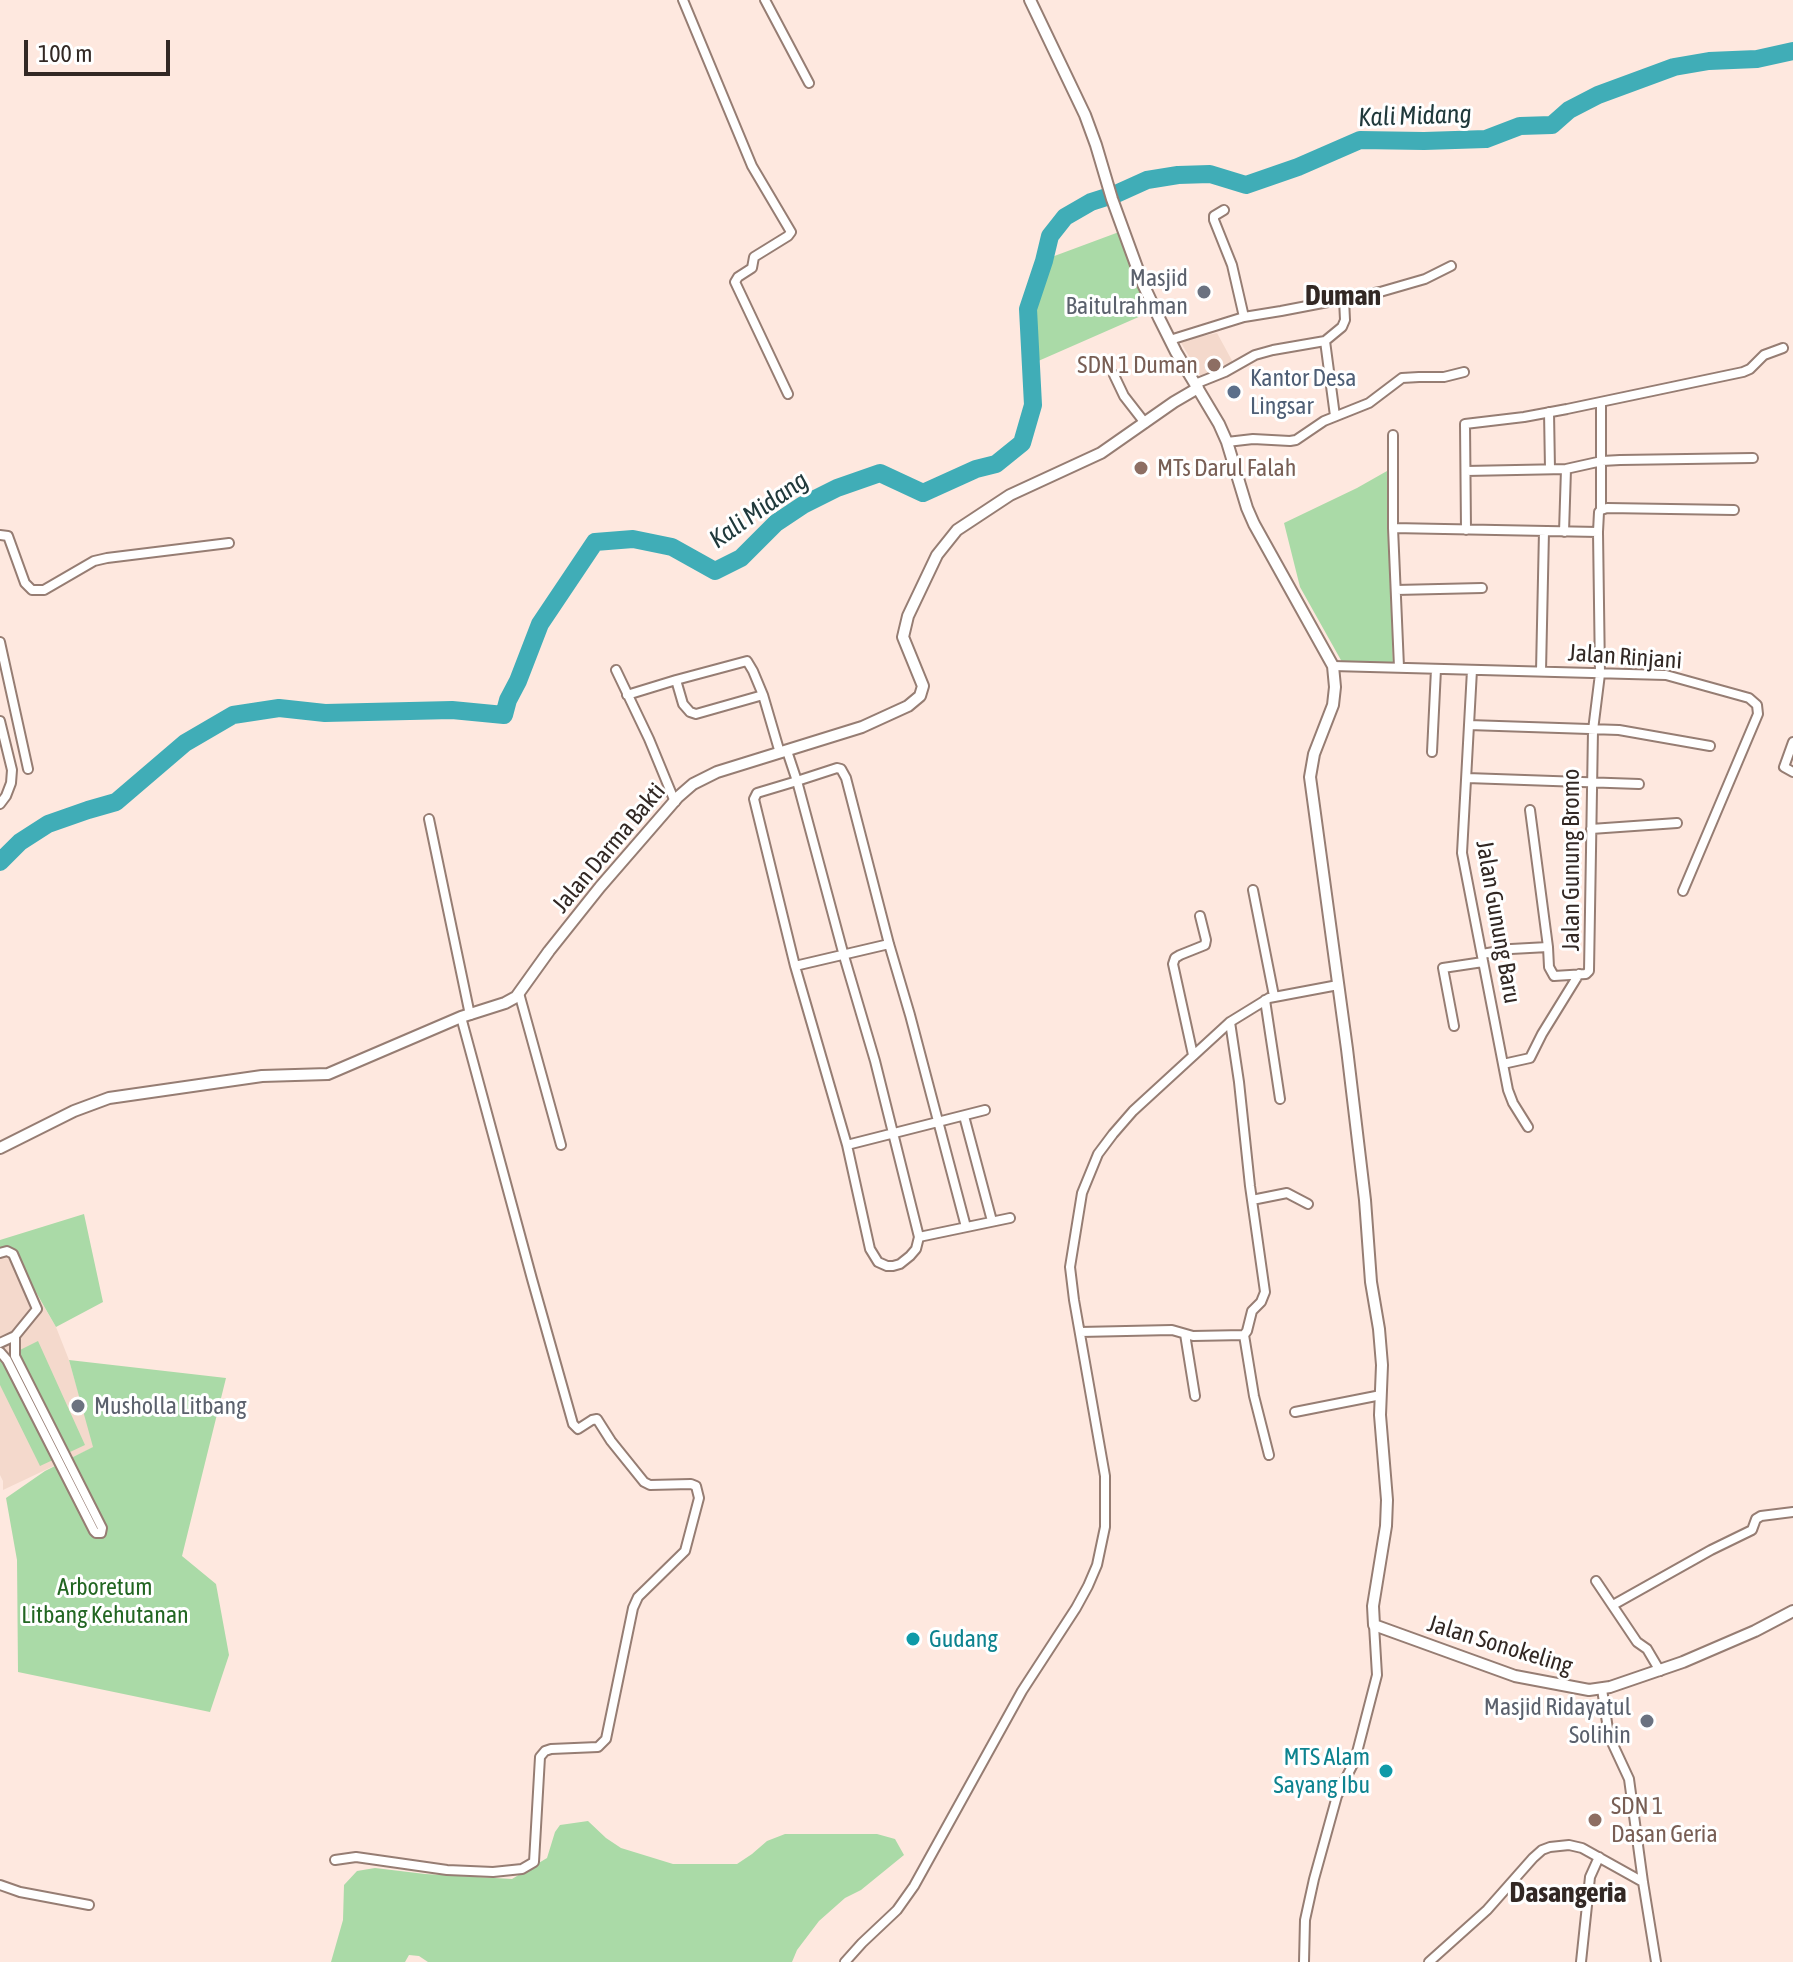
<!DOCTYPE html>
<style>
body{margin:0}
#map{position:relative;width:1793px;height:1962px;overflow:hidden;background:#fee8df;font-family:"Asap Condensed",sans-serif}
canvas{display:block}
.scale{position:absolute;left:24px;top:40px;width:146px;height:36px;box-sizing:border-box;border:4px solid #322824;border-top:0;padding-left:10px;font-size:24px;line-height:28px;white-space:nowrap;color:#322824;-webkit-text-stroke:6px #fff;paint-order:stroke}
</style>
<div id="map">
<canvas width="1793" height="1962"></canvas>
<div class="scale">100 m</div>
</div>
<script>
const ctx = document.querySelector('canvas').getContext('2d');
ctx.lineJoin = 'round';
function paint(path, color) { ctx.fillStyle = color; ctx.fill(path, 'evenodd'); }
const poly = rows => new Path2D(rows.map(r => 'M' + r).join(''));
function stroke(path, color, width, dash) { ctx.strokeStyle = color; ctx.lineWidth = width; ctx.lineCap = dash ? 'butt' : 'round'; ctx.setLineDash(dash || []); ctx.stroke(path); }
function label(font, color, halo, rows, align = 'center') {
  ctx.font = font + ' "Asap Condensed",sans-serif'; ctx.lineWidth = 6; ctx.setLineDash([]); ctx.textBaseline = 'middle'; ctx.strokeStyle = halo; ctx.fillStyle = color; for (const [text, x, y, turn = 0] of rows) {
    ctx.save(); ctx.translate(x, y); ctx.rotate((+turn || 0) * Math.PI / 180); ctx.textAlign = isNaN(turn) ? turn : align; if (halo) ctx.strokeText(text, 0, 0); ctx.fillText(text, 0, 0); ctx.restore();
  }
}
const built = poly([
 [1217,333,1235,366,1201,377,1180,341],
 [13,1254,56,1327,69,1360,94,1447,3,1490,3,1481,0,1475,0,1258]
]);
const green = poly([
 [1119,232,1150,312,1036,362,1032,308,1049,258],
 [1387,471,1393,666,1342,662,1300,587,1284,523,1357,488],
 [84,1214,103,1302,56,1327,10,1247,10,1251,0,1255,0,1240],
 [38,1341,85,1445,40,1466,0,1385,0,1360],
 [69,1360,226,1378,182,1556,216,1584,229,1655,210,1712,18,1672,17,1560,6,1498,45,1471,93,1447],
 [588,1821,606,1838,621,1848,673,1864,737,1864,752,1854,767,1841,785,1834,877,1834,895,1839,904,1855,861,1890,845,1898,819,1921,797,1950,792,1962,428,1962,419,1956,409,1955,405,1962,331,1962,343,1920,344,1885,357,1871,375,1868,425,1874,512,1879,547,1858,555,1832,560,1825]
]);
const river = poly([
 [0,862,20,842,48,824,88,810,116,802,185,743,233,715,279,708,325,713,452,710,504,715,508,700,518,681,540,624,595,542,633,539,672,547,715,571,741,558,776,523,803,505,837,488,880,473,923,493,976,469,996,464,1022,443,1033,405,1028,309,1044,261,1050,236,1065,217,1091,202,1116,194,1147,180,1178,175,1210,174,1246,185,1298,167,1360,140,1424,141,1486,139,1520,126,1552,125,1569,110,1598,95,1674,67,1709,61,1757,59,1793,51]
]);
const minor = poly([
 [683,0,752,166,791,232,788,236,754,257,752,268,738,277,735,282,788,394],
 [765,0,809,83],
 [1224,210,1214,216,1214,220,1232,265,1244,317],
 [1170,340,1244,317,1281,311,1380,292,1425,279,1451,266],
 [1114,375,1124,396,1145,423],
 [1195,384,1225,372,1255,355,1273,350,1325,341],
 [1549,412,1550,469],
 [1335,416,1325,341,1342,327,1345,320,1344,299],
 [1393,435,1393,528,1399,667],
 [1227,442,1253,439,1290,441,1296,440,1324,421,1369,403,1402,378,1419,377,1444,377,1464,372],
 [1466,471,1566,469,1602,461,1620,460,1753,458],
 [1601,510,1601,403],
 [1393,528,1598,532,1599,512,1601,510,1607,508,1734,510],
 [1466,530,1465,424,1524,417,1567,409,1743,372,1750,369,1764,355,1783,348],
 [1564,532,1566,469],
 [0,535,8,536,25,583,32,590,44,590,94,561,107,558,229,543],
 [1396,590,1482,588],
 [0,642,28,769],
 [1333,666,1666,675,1749,698,1757,705,1758,714,1683,891],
 [616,670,649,739,675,802],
 [1472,670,1462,853,1508,1090,1513,1103,1528,1127],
 [1541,671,1544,531],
 [676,680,683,704,690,712,696,714,763,695],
 [627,695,676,680,747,661,753,671,763,695,780,753],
 [0,721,12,770,11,783,6,796,0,804],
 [1469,725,1619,730,1710,746],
 [1793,742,1784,767,1793,772],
 [787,751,797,781,844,956,875,1061,919,1237,916,1249,910,1256,900,1264,893,1266,887,1266,878,1262,870,1249,847,1145,795,966,754,799,757,793,797,781,837,768,841,769,846,778,889,944,910,1015,966,1227],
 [1432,752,1436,669],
 [1467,778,1639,784],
 [429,819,470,1015],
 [1591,829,1677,823],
 [1253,890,1274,996],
 [1548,947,1549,967,1554,976,1586,974,1589,971,1593,730,1600,674,1598,532],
 [1482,954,1511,949,1548,947,1530,810],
 [795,966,889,944],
 [519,993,561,1145],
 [1265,1000,1280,1099],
 [1230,1022,1239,1082,1250,1186,1265,1292,1261,1302,1252,1311,1247,1331,1244,1335,1254,1396,1269,1455],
 [1454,1026,1443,968,1483,962],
 [1193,1055,1173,964,1175,958,1180,955,1205,945,1206,940,1200,916],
 [1503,1064,1530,1058,1542,1034,1579,974],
 [964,1116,992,1221],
 [847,1145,985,1110],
 [1252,1200,1287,1193,1308,1204],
 [919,1237,1010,1218],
 [0,1253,7,1251,13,1254,37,1309,15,1336,0,1343],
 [1080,1332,1172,1330,1193,1336,1244,1335],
 [1185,1334,1195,1396],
 [0,1352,7,1360,94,1531,96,1533,101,1533,102,1528,15,1356,15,1336],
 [1295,1412,1381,1395],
 [1596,1581,1637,1642,1647,1649,1660,1671],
 [1613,1605,1711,1550,1752,1530,1756,1519,1761,1516,1793,1512],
 [1602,1689,1609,1736,1629,1779,1643,1882,1656,1962],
 [335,1860,356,1857,447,1870,493,1872,522,1869,534,1862,540,1757,545,1751,551,1749,598,1747,606,1739,633,1608,638,1597,685,1551,699,1498,696,1486,691,1484,650,1485,644,1482,611,1441,597,1419,592,1420,578,1429,573,1424,532,1279,461,1017],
 [0,1885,20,1892,89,1905],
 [845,1962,862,1943,897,1910,914,1886,1022,1691,1076,1608,1088,1586,1097,1565,1105,1527,1105,1476,1074,1300,1070,1267,1082,1193,1098,1154,1113,1134,1133,1111,1230,1022,1269,998,1338,985],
 [1304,1962,1305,1920,1314,1879,1337,1796,1355,1760,1377,1675,1374,1625],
 [1429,1962,1487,1910,1533,1858,1542,1850,1550,1847,1569,1845,1582,1848,1643,1882],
 [1581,1962,1590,1877,1599,1857]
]);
const tertiary = poly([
 [1030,0,1085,115,1096,145,1112,199,1143,284,1159,318,1176,352,1219,424,1227,442,1247,508,1254,524,1333,666,1335,687,1333,705,1314,754,1310,777,1347,1049,1365,1200,1371,1282,1379,1329,1382,1365,1380,1415,1387,1500,1386,1526,1373,1606,1374,1625,1515,1676,1589,1690,1610,1687,1683,1662,1755,1631,1793,1611],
 [0,1148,74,1111,109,1098,262,1076,328,1074,461,1017,505,1003,516,997,549,951,600,887,678,797,693,784,717,772,862,727,908,706,920,696,923,686,903,637,908,616,937,555,957,530,1010,495,1101,453,1174,402,1198,388]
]);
const markers = [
 [1204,292,8,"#6b7280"],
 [1214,365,8,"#8d6e63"],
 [1234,392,8,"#5c6f8a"],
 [1141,468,8,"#8d6e63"],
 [78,1406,8,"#6b7280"],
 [913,1639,8,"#0f9aa8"],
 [1647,1721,8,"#6b7280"],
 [1386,1771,8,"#0f9aa8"],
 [1595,1820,8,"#8d6e63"]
];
const worshipNames = [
 ["Masjid",1188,278],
 ["Baitulrahman",1188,306],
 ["Musholla Litbang",94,1406,"left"],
 ["Masjid Ridayatul",1631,1707],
 ["Solihin",1631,1735]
];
const educationNames = [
 ["SDN 1 Duman",1198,365,"right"],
 ["MTs Darul Falah",1157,468],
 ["SDN 1",1611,1806],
 ["Dasan Geria",1611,1834]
];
const serviceNames = [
 ["Kantor Desa",1250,378],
 ["Lingsar",1250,406]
];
const streetNames = [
 ["Jalan Rinjani",1625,657,4],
 ["Jalan Darma Bakti",609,848,-50],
 ["Jalan Gunung Bromo",1571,860,-90],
 ["Jalan Gunung Baru",1498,922,80],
 ["Jalan Sonokeling",1500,1645,17]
];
const parkNames = [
 ["Arboretum",105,1587],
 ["Litbang Kehutanan",105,1615]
];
const cultureNames = [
 ["Gudang",929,1639],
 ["MTS Alam",1370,1757,"right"],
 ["Sayang Ibu",1370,1785,"right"]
];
const waterNames = [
 ["Kali Midang",1415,116,-2],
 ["Kali Midang",759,510,-35]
];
const quarterNames = [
 ["Duman",1343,296],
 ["Dasangeria",1568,1893]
];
paint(built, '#f4d9cc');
paint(green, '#aadaa7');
stroke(river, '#40adb7', 18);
stroke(minor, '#967d73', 12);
stroke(tertiary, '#967d73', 14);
stroke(minor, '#fff', 8);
stroke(tertiary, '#fff', 10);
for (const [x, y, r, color] of markers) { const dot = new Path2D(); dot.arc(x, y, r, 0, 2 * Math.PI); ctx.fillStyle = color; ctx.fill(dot); stroke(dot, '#fff', 3); }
label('24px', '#5b616d', '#fff', worshipNames, 'right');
label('24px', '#785e54', '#fff', educationNames, 'left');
label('24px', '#4e5e75', '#fff', serviceNames, 'left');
label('24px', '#322824', '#fff', streetNames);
label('24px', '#262', '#fff', parkNames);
label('24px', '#0d838f', '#fff', cultureNames, 'left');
label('italic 26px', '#20393b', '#fff', waterNames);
label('bold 28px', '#322824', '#fff', quarterNames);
</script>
